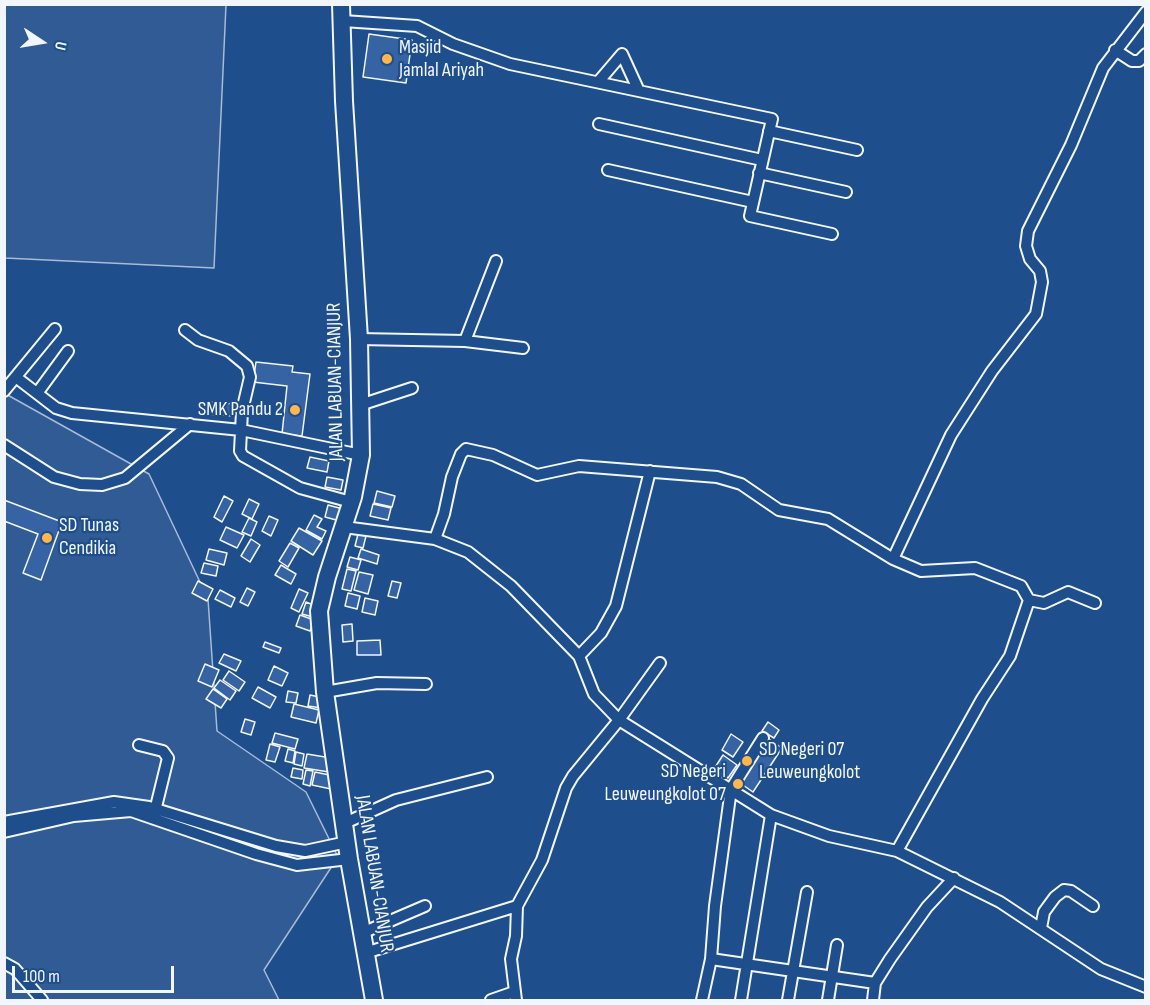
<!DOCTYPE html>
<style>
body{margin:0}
#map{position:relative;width:1150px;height:1005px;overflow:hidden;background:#1f4e8c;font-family:"Sofia Sans Condensed",sans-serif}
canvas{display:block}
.frame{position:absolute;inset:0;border:6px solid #f2f6ff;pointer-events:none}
.north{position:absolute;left:12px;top:12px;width:60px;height:60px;-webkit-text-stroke:4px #1f4e8c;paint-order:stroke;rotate:102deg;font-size:16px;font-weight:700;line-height:24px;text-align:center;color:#f2f6ff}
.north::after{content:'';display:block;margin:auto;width:21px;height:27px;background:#f2f6ff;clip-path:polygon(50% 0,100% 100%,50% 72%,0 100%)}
.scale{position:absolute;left:12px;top:966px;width:162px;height:27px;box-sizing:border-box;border:3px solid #f2f6ff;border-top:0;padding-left:8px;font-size:18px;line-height:21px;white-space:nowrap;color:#f2f6ff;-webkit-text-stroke:4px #1f4e8c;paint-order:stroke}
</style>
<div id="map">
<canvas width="1150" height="1005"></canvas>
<div class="frame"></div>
<div class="north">U</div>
<div class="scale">100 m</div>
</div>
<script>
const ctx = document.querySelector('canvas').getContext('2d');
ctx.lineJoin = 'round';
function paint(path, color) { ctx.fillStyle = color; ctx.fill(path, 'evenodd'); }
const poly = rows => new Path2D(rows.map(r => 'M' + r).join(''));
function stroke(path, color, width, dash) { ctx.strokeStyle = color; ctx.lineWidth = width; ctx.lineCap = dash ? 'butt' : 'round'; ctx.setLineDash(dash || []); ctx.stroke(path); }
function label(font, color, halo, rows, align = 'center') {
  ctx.font = font + ' "Sofia Sans Condensed",sans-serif'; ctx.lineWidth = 4.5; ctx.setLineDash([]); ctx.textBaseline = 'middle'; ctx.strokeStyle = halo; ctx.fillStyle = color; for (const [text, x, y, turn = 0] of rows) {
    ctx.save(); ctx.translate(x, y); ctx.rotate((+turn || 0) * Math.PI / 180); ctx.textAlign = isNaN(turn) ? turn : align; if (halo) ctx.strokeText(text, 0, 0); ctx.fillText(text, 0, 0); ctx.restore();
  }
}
const built = poly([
 [5,4,226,5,214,268,5,258,5,4],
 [4,393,149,474,208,599,217,731,306,792,338,857,264,970,279,1000,5,1000,4,393]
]);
const building = poly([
 [369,34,412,40,406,83,363,77,369,34],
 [256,362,293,366,292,372,310,374,302,436,282,434,287,386,253,382,256,362],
 [209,402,235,404,233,416,207,414,209,402],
 [310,457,329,461,327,472,307,468,310,457],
 [327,477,343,480,341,490,325,487,327,477],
 [377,491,395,496,392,507,374,503,377,491],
 [224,496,233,501,222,522,214,517,224,496],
 [249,499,259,504,252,519,242,514,249,499],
 [4,500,62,522,41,580,23,573,38,534,4,521,4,500],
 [373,504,391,508,388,520,370,516,373,504],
 [328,505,343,509,340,521,325,517,328,505],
 [314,515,322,519,317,527,326,531,322,539,306,530,314,515],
 [269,516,278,520,271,536,262,531,269,516],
 [249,518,257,522,251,536,242,532,249,518],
 [226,527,244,535,237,548,220,540,226,527],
 [299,528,322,541,313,555,291,541,299,528],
 [358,534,366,536,363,548,355,546,358,534],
 [251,539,260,545,250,562,241,556,251,539],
 [290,543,299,548,288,567,279,561,290,543],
 [209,549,227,553,224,565,206,560,209,549],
 [361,549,379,555,377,564,358,558,361,549],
 [350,557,361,560,358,570,347,567,350,557],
 [204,563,218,566,216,576,201,573,204,563],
 [281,565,296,574,291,584,275,575,281,565],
 [347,569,356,571,351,591,342,589,347,569],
 [359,572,373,575,368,594,354,590,359,572],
 [198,581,213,589,207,601,192,593,198,581],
 [392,581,401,583,397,598,388,596,392,581],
 [247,588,255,592,248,606,240,602,247,588],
 [299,589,308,593,299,612,291,608,299,589],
 [220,590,235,598,231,607,215,599,220,590],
 [348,593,360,596,357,609,345,606,348,593],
 [365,598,378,601,375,615,362,612,365,598],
 [306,602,316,606,313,617,302,614,306,602],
 [300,615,314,620,310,631,296,626,300,615],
 [352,624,353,641,343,642,342,625,352,624],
 [380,640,381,655,357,655,357,641,380,640],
 [265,642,281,648,279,653,263,647,265,642],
 [224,654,241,661,236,671,219,663,224,654],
 [205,664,219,670,212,687,198,681,205,664],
 [274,666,288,673,282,686,268,680,274,666],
 [229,671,245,682,239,691,223,680,229,671],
 [220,680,236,691,230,700,214,688,220,680],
 [258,687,276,697,270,708,252,698,258,687],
 [213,689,227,699,221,708,206,699,213,689],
 [288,691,298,693,296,703,286,702,288,691],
 [310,695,324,698,322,708,308,706,310,695],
 [294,704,319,710,316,723,291,717,294,704],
 [245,719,255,722,251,735,241,732,245,719],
 [768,722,779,730,774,738,762,731,768,722],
 [275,733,298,739,295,749,272,743,275,733],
 [731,734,743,742,733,757,722,750,731,734],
 [769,739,782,748,753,792,740,783,769,739],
 [270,744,280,747,275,762,266,760,270,744],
 [288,749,295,751,293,763,285,761,288,749],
 [296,752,304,754,302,766,294,764,296,752],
 [307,754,331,758,329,772,304,768,307,754],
 [723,755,737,765,728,778,714,769,723,755],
 [293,768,303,770,302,779,291,777,293,768],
 [306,770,313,771,310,786,303,784,306,770],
 [315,772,334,776,331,789,312,785,315,772]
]);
const minor = poly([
 [343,21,417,26,453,44,510,64,772,119,750,216,832,234],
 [1115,50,1132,61,1139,61,1146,54],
 [599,81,622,54,638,89],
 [599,124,762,160],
 [769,131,857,150],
 [608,170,753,202],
 [759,173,846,192],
 [185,330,198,340,229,351,247,366,250,377,242,411,240,451,243,456,300,488,351,502],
 [359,339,465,341,523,348],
 [465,341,496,261],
 [17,378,56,408,72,413,241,430,361,455],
 [4,391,55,329],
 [38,392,68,351],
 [360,405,412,388],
 [4,445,54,477,80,484,102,485,125,478,190,424],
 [344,527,435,539,468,552,511,586,579,656,594,694,619,720,771,815,829,836,897,851],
 [435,539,444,514,452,477,461,454,466,449,493,455,537,475,579,466,717,477,741,484,779,510,828,519,893,559,921,571,975,568,1021,586,1029,600,1010,656,982,699,897,851,1000,902,1101,969,1146,987],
 [893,559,951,435,992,371,1036,314,1042,282,1040,271,1030,259,1026,246,1028,231,1071,145,1103,68,1146,12],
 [1029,600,1044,603,1068,592,1095,603],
 [579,656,601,633,616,606,650,471],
 [325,692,377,683,426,684],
 [139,745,163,751,168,758,154,815],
 [4,822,114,802,149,807,276,846,305,851,347,842],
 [345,823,396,800,487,777],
 [4,832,74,816,131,811,256,854,297,865,349,859],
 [1041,928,1044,912,1055,897,1064,890,1071,891,1093,906],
 [362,933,425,906],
 [365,953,517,906],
 [711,959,875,983],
 [4,963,15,969,42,1000],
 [491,1000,514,992],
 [516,1000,511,959,516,936,517,906,542,860,566,788,573,776,619,720,660,663],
 [702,1000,711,959,715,906,731,789,763,738],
 [741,1000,771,815],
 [788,1000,807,892],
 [828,1000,837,945],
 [873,1000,875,983,890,959,927,907,954,878]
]);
const trunk = poly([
 [341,4,344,101,359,339,361,455,353,497,327,577,319,611,325,692,349,859,374,1000]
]);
const markers = [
 [387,59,6,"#ffb74d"],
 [295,410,6,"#ffb74d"],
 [47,538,6,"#ffb74d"],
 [747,761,6,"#ffb74d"],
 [738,784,6,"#ffb74d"]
];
const poiNames = [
 ["Masjid",399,48],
 ["Jamlal Ariyah",399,71],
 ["SMK Pandu 2",283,410,"right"],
 ["SD Tunas",59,526],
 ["Cendikia",59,549],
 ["SD Negeri 07",759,750],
 ["Leuweungkolot",759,773],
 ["SD Negeri",726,772,"right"],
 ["Leuweungkolot 07",726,795,"right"]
];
const streetNames = [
 ["JALAN LABUAN-CIANJUR",336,382,-91],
 ["JALAN LABUAN-CIANJUR",374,874,81]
];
paint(built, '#305b95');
stroke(built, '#a8bbd7', 1.5);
paint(building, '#3563a3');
stroke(building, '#f2f6ff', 1.5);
stroke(minor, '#f2f6ff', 14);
stroke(trunk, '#f2f6ff', 20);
stroke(minor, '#1f4e8c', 10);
stroke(trunk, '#1f4e8c', 16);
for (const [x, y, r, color] of markers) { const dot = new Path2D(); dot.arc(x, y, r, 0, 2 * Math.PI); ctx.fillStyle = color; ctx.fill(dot); stroke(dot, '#1f4e8c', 2); }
label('20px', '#f2f6ff', '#1f4e8c', poiNames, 'left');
label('20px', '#f2f6ff', '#1f4e8c', streetNames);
</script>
